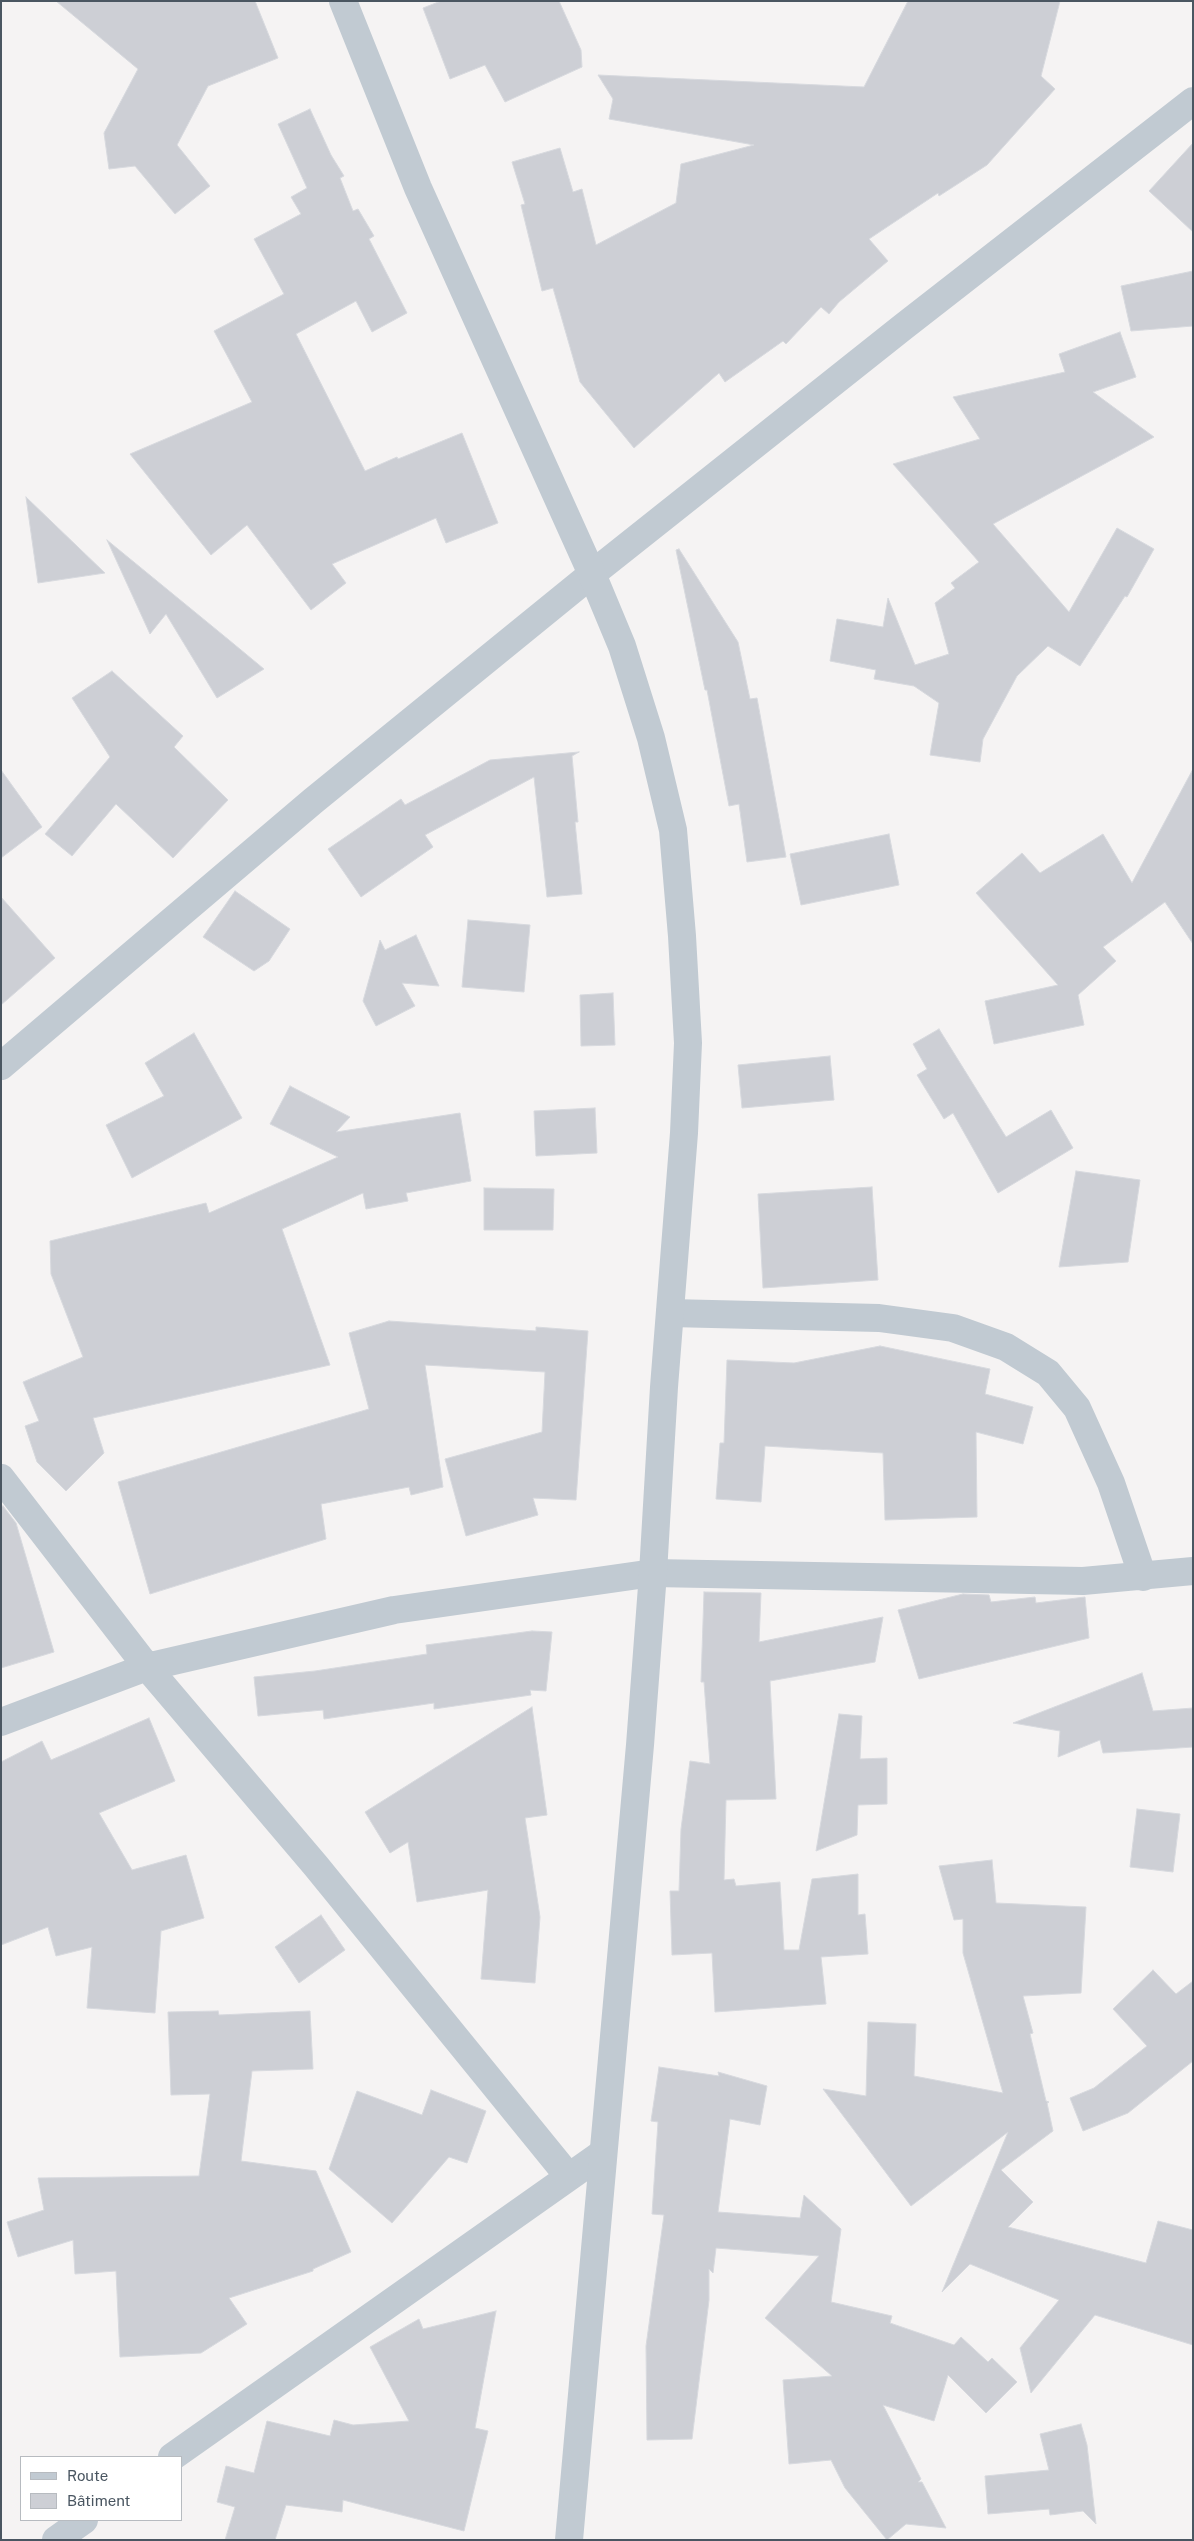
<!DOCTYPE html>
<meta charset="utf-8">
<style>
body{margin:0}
#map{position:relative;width:1194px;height:2541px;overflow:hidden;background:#f5f3f3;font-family:"Public Sans",sans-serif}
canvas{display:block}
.frame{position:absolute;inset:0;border:2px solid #4a5661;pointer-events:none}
.legend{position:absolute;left:20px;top:2456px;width:162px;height:65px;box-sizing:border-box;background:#fff;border:1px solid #b7bbc0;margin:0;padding:6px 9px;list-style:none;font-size:15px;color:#4a5661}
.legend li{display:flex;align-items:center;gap:10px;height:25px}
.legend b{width:25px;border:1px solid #b7bbc0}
</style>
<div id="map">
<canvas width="1194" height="2541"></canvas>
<div class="frame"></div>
<ul class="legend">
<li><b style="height:6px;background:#c1cad2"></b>Route</li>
<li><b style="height:14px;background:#cdcfd5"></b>Bâtiment</li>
</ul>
</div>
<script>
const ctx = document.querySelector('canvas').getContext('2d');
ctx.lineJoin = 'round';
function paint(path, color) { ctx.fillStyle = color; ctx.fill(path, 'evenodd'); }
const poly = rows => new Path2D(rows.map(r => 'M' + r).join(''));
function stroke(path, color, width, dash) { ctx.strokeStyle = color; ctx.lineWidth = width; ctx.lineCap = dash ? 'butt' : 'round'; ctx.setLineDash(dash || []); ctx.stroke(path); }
const building = poly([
 [56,1,255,1,278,58,208,86,177,145,210,186,175,214,135,166,109,169,104,133,138,69,56,1],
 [441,1,559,1,581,50,582,67,505,102,485,65,450,79,423,8,441,1],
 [908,1,1060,1,1041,76,1055,89,987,165,939,196,938,193,869,239,888,261,839,302,829,314,821,307,786,344,783,341,725,382,719,373,634,448,580,382,553,288,542,291,521,205,525,204,512,162,560,148,573,192,582,189,596,245,676,203,681,164,754,145,609,119,613,99,598,75,864,87,908,1],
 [310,109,331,155,344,176,340,178,353,211,358,209,374,236,369,239,407,313,372,332,356,301,296,334,365,471,397,457,398,459,462,433,498,523,446,543,436,518,332,564,346,583,311,610,247,525,211,555,130,454,252,402,214,331,284,294,254,239,301,214,291,197,307,188,278,124,310,109],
 [1193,143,1193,232,1149,191,1193,143],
 [1193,271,1193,326,1131,331,1121,286,1193,271],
 [1120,332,1136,377,1093,392,1154,437,993,524,1069,612,1117,528,1154,549,1127,597,1125,596,1080,666,1048,646,1017,676,983,739,980,762,930,755,939,703,914,686,874,679,876,670,830,661,837,619,883,627,888,598,915,665,949,654,935,603,955,588,951,583,979,562,893,464,980,439,953,397,1065,372,1059,354,1120,332],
 [26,497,105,573,38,583,26,497],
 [107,540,229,640,264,669,217,698,166,614,150,634,107,540],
 [679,549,738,642,750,699,757,698,786,857,747,862,739,804,729,806,707,690,705,690,676,550,679,549],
 [112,671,183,736,174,747,228,800,173,858,116,804,72,856,45,834,110,757,72,698,112,671],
 [579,752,572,756,578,822,575,822,582,894,547,897,534,777,425,835,433,847,361,897,328,849,401,799,405,805,490,760,579,752],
 [1193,769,1193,944,1165,902,1103,947,1116,961,1078,995,1084,1025,994,1044,985,1001,1058,985,976,893,1022,853,1040,873,1103,834,1132,883,1193,769],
 [1,770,42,827,1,858,1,770],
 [889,834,899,885,801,905,790,854,889,834],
 [235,891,290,929,269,961,254,971,203,937,235,891],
 [1,897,55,958,1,1005,1,897],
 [468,920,530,925,524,992,462,987,468,920],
 [416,935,439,986,402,983,415,1006,376,1026,363,1001,380,940,385,950,416,935],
 [613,993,615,1045,581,1046,580,995,613,993],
 [939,1029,1006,1137,1051,1110,1073,1148,998,1193,953,1113,944,1119,917,1075,927,1069,913,1044,939,1029],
 [194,1033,242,1118,132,1178,106,1125,164,1096,145,1063,194,1033],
 [830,1056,834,1100,742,1108,738,1065,830,1056],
 [290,1086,350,1117,336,1132,460,1113,471,1181,406,1193,408,1201,366,1209,363,1193,282,1229,330,1365,93,1418,104,1453,66,1491,37,1462,25,1426,39,1421,23,1382,83,1357,51,1274,50,1241,206,1203,209,1213,338,1157,270,1124,290,1086],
 [595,1108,597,1153,536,1156,534,1111,595,1108],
 [1076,1171,1140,1180,1128,1262,1059,1267,1076,1171],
 [872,1187,878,1280,763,1288,758,1194,872,1187],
 [484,1188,554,1189,553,1230,484,1230,484,1188],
 [389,1321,536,1331,536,1327,588,1331,576,1500,533,1498,538,1515,466,1536,445,1459,542,1432,545,1372,425,1365,443,1487,411,1495,409,1487,321,1504,326,1539,150,1594,118,1482,369,1409,349,1333,389,1321],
 [880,1346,990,1369,985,1394,1033,1407,1023,1444,976,1432,977,1517,885,1520,883,1453,765,1446,761,1502,716,1499,720,1443,724,1443,727,1360,794,1363,880,1346],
 [3,1506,16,1523,54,1652,1,1668,1,1507,3,1506],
 [704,1592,761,1593,759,1642,883,1617,875,1662,770,1681,776,1799,726,1800,724,1880,734,1879,736,1886,780,1882,784,1950,799,1950,812,1879,858,1874,858,1915,865,1914,868,1954,821,1957,826,2004,715,2012,712,1953,672,1955,670,1891,679,1891,681,1829,690,1761,710,1764,704,1682,701,1682,704,1592],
 [963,1594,989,1595,991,1602,1035,1597,1036,1603,1085,1597,1089,1638,919,1679,898,1610,963,1594],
 [532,1631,552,1632,546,1691,530,1690,531,1695,434,1709,434,1703,324,1719,323,1710,258,1716,254,1677,315,1671,427,1654,426,1645,532,1631],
 [1142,1673,1153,1711,1193,1708,1193,1747,1103,1753,1100,1740,1058,1757,1060,1731,1013,1723,1142,1673],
 [532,1707,547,1815,525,1818,540,1917,535,1983,481,1979,488,1890,417,1902,408,1842,390,1853,365,1812,532,1707],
 [839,1714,862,1716,860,1759,887,1758,887,1804,858,1805,857,1835,816,1851,839,1714],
 [149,1718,175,1781,99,1813,132,1870,186,1855,204,1918,161,1931,155,2013,87,2008,92,1947,56,1956,48,1927,1,1945,1,1762,42,1741,51,1760,149,1718],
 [1137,1809,1180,1814,1173,1872,1130,1867,1137,1809],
 [992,1860,996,1903,1086,1907,1081,1993,1023,1996,1033,2033,1030,2034,1046,2101,1049,2102,1047,2103,1053,2131,1001,2170,1033,2202,1008,2227,1146,2263,1158,2221,1193,2230,1193,2345,1095,2315,1031,2393,1020,2348,1059,2300,970,2264,942,2292,1008,2132,911,2206,823,2089,866,2096,868,2022,916,2024,914,2076,1003,2093,963,1953,963,1919,954,1920,939,1866,992,1860],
 [321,1915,345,1950,299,1983,275,1947,321,1915],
 [1153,1970,1176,1994,1193,1981,1193,2061,1128,2113,1083,2131,1070,2098,1094,2088,1147,2046,1113,2009,1153,1970],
 [218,2011,219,2015,310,2011,313,2069,252,2071,241,2161,316,2171,351,2252,313,2269,313,2271,229,2298,247,2324,201,2353,120,2357,116,2271,75,2274,73,2240,18,2257,7,2222,44,2210,38,2178,199,2176,210,2094,171,2095,168,2012,218,2011],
 [659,2067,719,2076,718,2072,767,2086,760,2125,730,2119,718,2212,800,2218,804,2195,841,2229,831,2302,892,2316,890,2323,954,2345,961,2337,988,2362,992,2358,1017,2382,986,2413,948,2375,934,2421,883,2405,921,2479,918,2482,922,2482,946,2528,906,2524,887,2540,845,2488,831,2460,789,2464,783,2380,832,2376,765,2318,819,2256,716,2248,713,2273,709,2269,709,2300,692,2439,647,2440,646,2346,664,2215,652,2214,658,2122,651,2121,659,2067],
 [431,2090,486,2111,467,2163,449,2157,392,2223,329,2169,357,2091,422,2115,431,2090],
 [496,2311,475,2428,488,2431,464,2531,343,2500,342,2512,286,2505,275,2540,225,2540,235,2507,217,2502,226,2466,254,2473,267,2421,330,2436,334,2420,353,2425,409,2421,370,2347,419,2319,423,2329,496,2311],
 [1081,2424,1087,2445,1096,2524,1083,2511,1050,2515,1049,2509,988,2514,985,2476,1049,2470,1040,2434,1081,2424]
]);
const minor = poly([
 [1,1066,313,801,592,574,903,327,1193,101],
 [670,1313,879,1318,953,1328,1006,1347,1048,1373,1077,1408,1111,1483,1143,1577],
 [1,1478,147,1667,316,1866,569,2177],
 [1,1722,147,1667,394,1610,653,1573,1083,1581,1193,1571],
 [172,2457,603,2153],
 [56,2540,84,2520]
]);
const tertiary = poly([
 [343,1,418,188,592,574,622,646,651,738,673,830,682,936,688,1043,684,1133,664,1387,653,1573,640,1745,569,2540]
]);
paint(building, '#cdcfd5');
stroke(building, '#d7d9de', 1);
stroke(minor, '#c1cad2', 28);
stroke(tertiary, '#c1cad2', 28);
</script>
